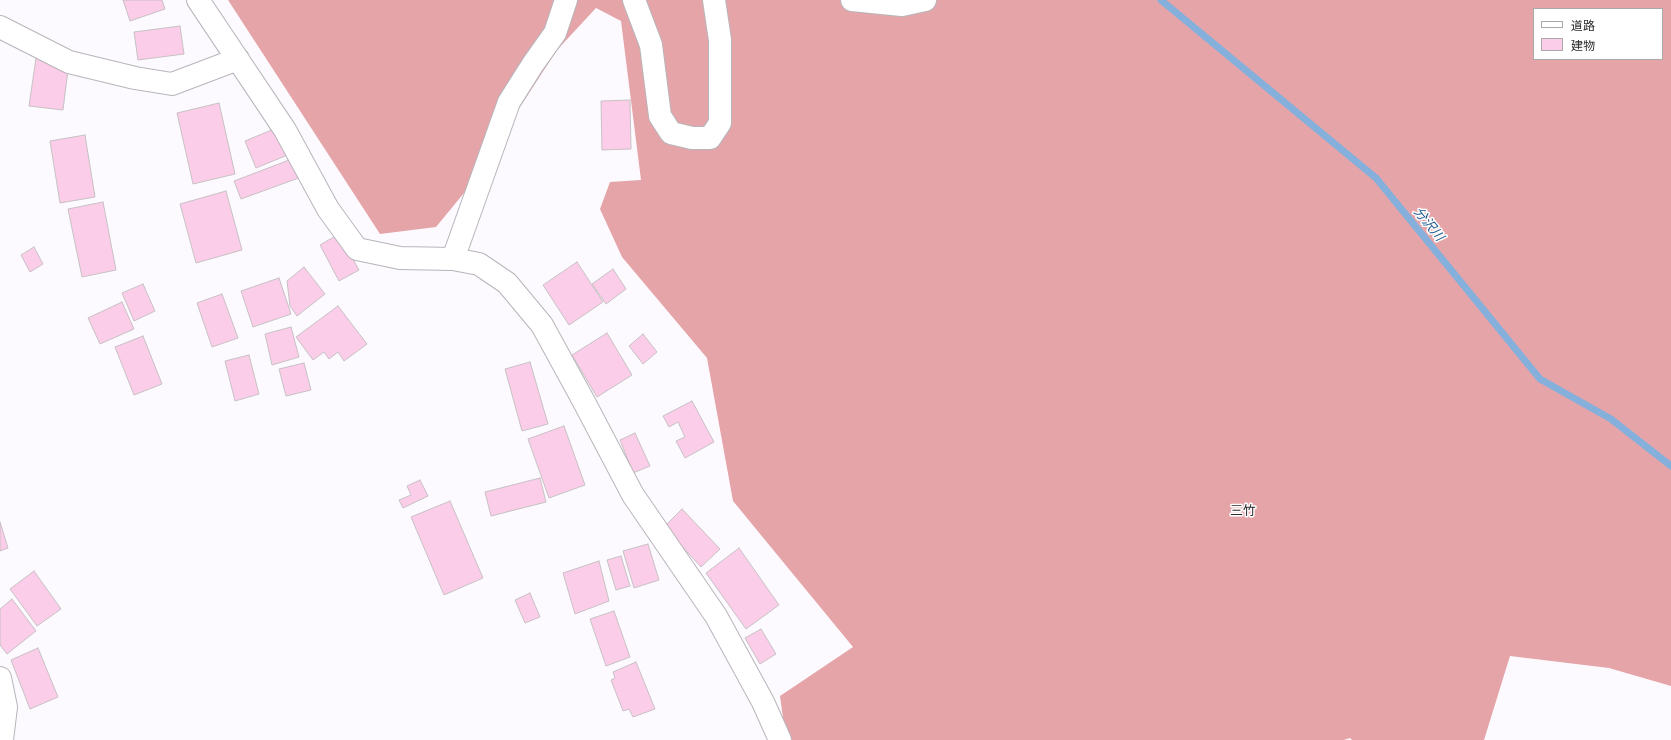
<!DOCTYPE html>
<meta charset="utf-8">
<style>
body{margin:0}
#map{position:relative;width:1671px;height:740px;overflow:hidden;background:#fcfafe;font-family:Barlow,"Noto Sans JP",sans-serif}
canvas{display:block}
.legend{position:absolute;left:1533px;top:8px;width:130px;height:52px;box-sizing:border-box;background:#fff;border:1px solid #aaa9aa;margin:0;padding:5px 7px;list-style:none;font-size:12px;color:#2a282a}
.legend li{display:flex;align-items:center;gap:8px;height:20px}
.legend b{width:20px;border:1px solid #aaa9aa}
</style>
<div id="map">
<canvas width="1671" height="740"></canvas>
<ul class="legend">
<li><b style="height:5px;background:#fff"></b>道路</li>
<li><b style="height:11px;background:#fccde8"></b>建物</li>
</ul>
</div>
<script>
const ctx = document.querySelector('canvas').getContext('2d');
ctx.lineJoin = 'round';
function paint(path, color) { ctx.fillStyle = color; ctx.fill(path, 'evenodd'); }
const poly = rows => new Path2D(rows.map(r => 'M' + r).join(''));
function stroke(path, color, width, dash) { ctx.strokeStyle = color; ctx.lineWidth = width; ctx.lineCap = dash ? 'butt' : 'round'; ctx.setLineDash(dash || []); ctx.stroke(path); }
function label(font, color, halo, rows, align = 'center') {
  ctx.font = font + ' Barlow,"Noto Sans JP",sans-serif'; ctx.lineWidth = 3; ctx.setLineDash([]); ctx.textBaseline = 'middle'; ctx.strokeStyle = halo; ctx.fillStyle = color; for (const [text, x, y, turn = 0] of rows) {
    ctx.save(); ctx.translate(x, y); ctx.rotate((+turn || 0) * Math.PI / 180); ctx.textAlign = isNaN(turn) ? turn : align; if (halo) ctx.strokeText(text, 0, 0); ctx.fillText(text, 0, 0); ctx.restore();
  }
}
const forest = poly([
 [228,0,1671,0,1671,686,1609,668,1510,656,1484,740,1352,740,1350,738,1344,740,786,740,780,696,853,647,733,501,707,358,622,257,600,209,610,182,641,180,621,21,596,8,557,50,464,193,436,227,380,234],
 [1534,9,1662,9,1662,59,1534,59]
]);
const stream = poly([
 [1161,0,1376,178,1540,379,1611,419,1671,466]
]);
const building = poly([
 [123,0,162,0,165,9,130,21,123,0],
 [180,26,184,54,138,60,134,32,180,26],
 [36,58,69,62,63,110,29,106,36,58],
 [630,100,631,149,602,150,601,101,630,100],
 [219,103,235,174,193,184,177,113,219,103],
 [279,127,290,154,256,168,245,141,279,127],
 [85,135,95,197,60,203,50,141,85,135],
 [297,157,304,176,241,199,234,181,297,157],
 [226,191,242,250,196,263,180,204,226,191],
 [103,202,116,270,82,277,68,209,103,202],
 [339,234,359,270,339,281,320,245,339,234],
 [34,247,43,264,30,272,21,255,34,247],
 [577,262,603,302,569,325,543,285,577,262],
 [304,267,325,294,297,316,290,306,287,281,304,267],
 [613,269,626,289,606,304,592,284,613,269],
 [279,278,291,314,253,327,241,291,279,278],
 [143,284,155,311,134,321,122,293,143,284],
 [222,294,238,338,212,347,197,303,222,294],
 [122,302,134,329,100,344,88,318,122,302],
 [338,306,367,344,344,361,338,352,329,359,324,352,313,360,296,337,338,306],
 [291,327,299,357,272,365,265,334,291,327],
 [607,333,632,375,597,397,572,355,607,333],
 [643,334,657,352,643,364,629,346,643,334],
 [143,336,162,384,134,395,115,347,143,336],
 [249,355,259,394,235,401,225,361,249,355],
 [530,362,548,424,522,431,505,369,530,362],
 [304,363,311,390,286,396,279,369,304,363],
 [692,401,714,442,685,458,676,441,685,437,678,422,669,427,663,416,692,401],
 [564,426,585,485,549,498,528,439,564,426],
 [635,433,650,466,633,473,620,440,635,433],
 [540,478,546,502,491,516,485,492,540,478],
 [420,480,428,496,403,508,399,500,411,495,407,486,420,480],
 [450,501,483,578,444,595,411,517,450,501],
 [682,509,720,549,701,567,664,527,682,509],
 [0,522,8,548,0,551,0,522],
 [648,544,659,580,634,588,623,551,648,544],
 [739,548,779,605,746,629,706,573,739,548],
 [621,556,630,586,616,590,607,560,621,556],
 [599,561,609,601,575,614,563,573,599,561],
 [34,571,61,609,37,626,10,589,34,571],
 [530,593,540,617,525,623,515,600,530,593],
 [12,599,36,631,7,654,0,645,0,609,12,599],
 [614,611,630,657,606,666,590,619,614,611],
 [761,629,776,654,760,664,745,638,761,629],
 [38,648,58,697,30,709,11,660,38,648],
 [636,662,655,709,633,717,629,709,623,711,611,680,615,678,613,672,636,662]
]);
const minor = poly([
 [198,0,285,130,328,209,357,249,400,258,453,259,479,264,507,283,542,325,583,400,633,495,716,616,763,702,780,740],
 [634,0,651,45,660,116,671,133,692,138,710,138,720,123,720,40,714,0],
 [852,0,902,5,925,0],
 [0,27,69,62,135,78,172,84,238,59],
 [453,259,509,102,533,64,555,33,566,0],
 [0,678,6,707,2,740]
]);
const waterNames = [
 ["分沢川",1429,224,51]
];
const neighbourhoodNames = [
 ["三竹",1243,511]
];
paint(forest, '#e5a4a8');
stroke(stream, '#86b0dc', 7);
paint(building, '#fccde8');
stroke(building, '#c6c1c4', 1);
stroke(minor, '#b8b5ba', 24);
stroke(minor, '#fff', 22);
label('italic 13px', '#1d598f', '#fff', waterNames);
label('13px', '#2a282a', '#fff', neighbourhoodNames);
</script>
